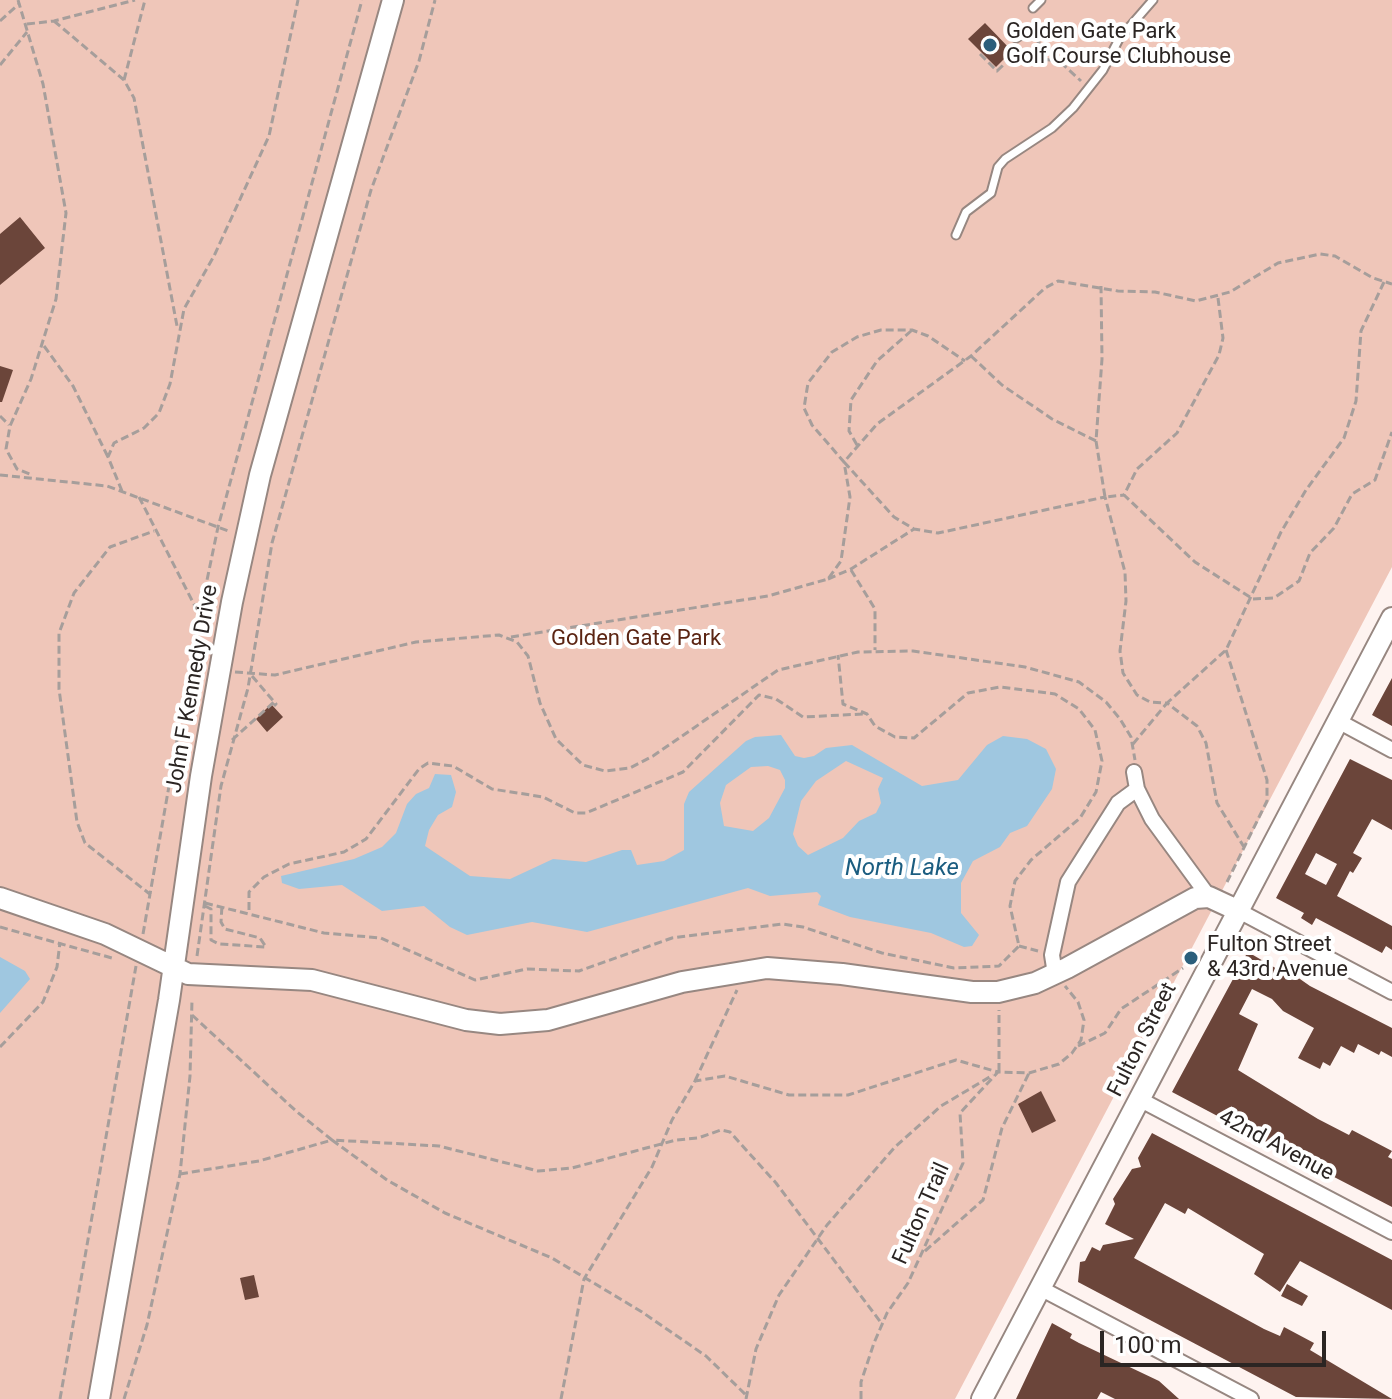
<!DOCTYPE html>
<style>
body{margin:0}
#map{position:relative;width:1392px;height:1399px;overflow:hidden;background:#fef3f0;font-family:Roboto,sans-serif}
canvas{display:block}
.scale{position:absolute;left:1100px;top:1331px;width:226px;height:36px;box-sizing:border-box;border:4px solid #2b2523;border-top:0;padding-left:10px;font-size:24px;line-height:28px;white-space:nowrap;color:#2b2523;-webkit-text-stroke:6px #fff;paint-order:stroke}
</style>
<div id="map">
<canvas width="1392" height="1399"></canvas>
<div class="scale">100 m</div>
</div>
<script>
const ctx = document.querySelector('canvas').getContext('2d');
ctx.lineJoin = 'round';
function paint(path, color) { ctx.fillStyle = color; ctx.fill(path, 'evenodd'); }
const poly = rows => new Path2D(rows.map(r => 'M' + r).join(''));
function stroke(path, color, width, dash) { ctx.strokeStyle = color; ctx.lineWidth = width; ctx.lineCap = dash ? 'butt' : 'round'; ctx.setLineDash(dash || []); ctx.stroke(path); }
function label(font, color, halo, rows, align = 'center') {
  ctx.font = font + ' Roboto,sans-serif'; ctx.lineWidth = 8; ctx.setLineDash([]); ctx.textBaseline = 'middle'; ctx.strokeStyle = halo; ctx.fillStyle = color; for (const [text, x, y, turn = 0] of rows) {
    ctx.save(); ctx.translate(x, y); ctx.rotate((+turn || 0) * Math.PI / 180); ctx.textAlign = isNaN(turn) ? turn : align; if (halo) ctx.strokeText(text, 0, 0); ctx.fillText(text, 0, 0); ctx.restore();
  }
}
const green = poly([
 [0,0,1392,0,1392,567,955,1399,0,1399]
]);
const water = poly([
 [781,735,795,756,804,758,814,756,826,748,852,745,922,786,958,780,987,745,1003,736,1027,739,1046,749,1056,769,1052,789,1027,826,1010,833,1000,847,973,861,961,883,961,913,979,935,972,946,964,947,931,933,850,917,818,905,821,896,817,892,770,896,748,888,587,932,532,922,467,935,450,927,424,906,382,911,342,885,299,889,282,883,281,876,354,859,382,847,396,833,407,804,416,794,429,788,435,774,451,775,456,792,452,807,438,815,429,830,425,846,470,876,510,879,553,859,586,862,622,850,631,850,637,865,664,861,684,850,684,804,689,792,746,741,755,737],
 [846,761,883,778,878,789,881,803,876,813,859,821,843,838,808,855,798,846,793,834,801,801,816,781],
 [768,766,780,770,785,780,785,788,769,818,753,831,724,826,720,803,726,785,751,767],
 [0,957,25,971,30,979,0,1013]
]);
const building = poly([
 [985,23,1012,51,996,67,968,39],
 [20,217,45,248,0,285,0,234],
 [0,366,13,370,2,402,0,402],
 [1392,678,1392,726,1372,715],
 [271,704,283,717,267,732,256,719],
 [1350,759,1392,780,1392,830,1372,819,1353,853,1362,858,1353,873,1350,871,1337,896,1392,926,1392,950,1386,946,1382,953,1316,918,1312,925,1301,918,1304,913,1276,898],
 [1316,853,1337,864,1326,885,1305,874],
 [1246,955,1253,955,1284,973,1290,972,1310,986,1392,1028,1392,1057,1381,1051,1379,1055,1358,1044,1354,1053,1341,1046,1330,1066,1323,1062,1320,1069,1298,1058,1314,1028,1283,1011,1272,999,1252,989,1239,1014,1258,1024,1238,1070,1318,1119,1349,1135,1352,1130,1392,1151,1388,1157,1392,1159,1392,1207,1253,1135,1251,1130,1244,1130,1172,1092],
 [1041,1091,1056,1121,1032,1133,1018,1104],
 [1152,1133,1392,1260,1392,1310,1300,1261,1280,1292,1254,1274,1264,1254,1188,1208,1185,1214,1165,1203,1134,1258,1264,1329,1280,1336,1284,1327,1314,1343,1310,1350,1392,1399,1296,1397,1078,1282,1080,1262,1085,1261,1092,1247,1100,1251,1103,1245,1134,1239,1105,1224,1115,1204,1113,1199,1132,1169,1141,1167,1138,1158],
 [254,1275,259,1297,245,1300,240,1278],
 [1287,1284,1308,1296,1302,1306,1281,1296],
 [1052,1323,1072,1334,1070,1338,1079,1343,1159,1381,1179,1399,1115,1399,1101,1392,1097,1399,1016,1399]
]);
const path = poly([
 [18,0,43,84,66,213,56,299,31,379,10,426,6,449,17,469,32,475],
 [0,21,20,3],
 [54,21,124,80,134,98,177,326],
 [27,24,54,21,135,0],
 [1034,38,1081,81],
 [980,54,997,71,1020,49],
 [1013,57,1019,63,1033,57,1061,62],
 [0,65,27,32],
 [124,80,145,0],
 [1384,282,1361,331,1356,401,1344,438,1306,490,1281,532,1226,650,1167,703,1150,702,1137,695,1123,673,1120,651,1126,601,1125,572,1105,497,938,533,914,529,894,517,844,462,877,424,971,356,1045,288,1058,281,1118,291,1155,292,1196,301,1230,292,1278,263,1320,254,1335,256,1373,278,1392,284],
 [1218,298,1223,338,1219,355,1177,433,1137,469,1124,495,1195,562,1253,599],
 [44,346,73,386,108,457],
 [971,356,1002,385,1052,419,1096,441,1102,359,1101,286],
 [0,416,9,425],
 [1096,441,1105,497,1124,495],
 [857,445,849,431,851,400,877,361,911,331],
 [0,475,107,486,231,532],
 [122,491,108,457,114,443,144,428,159,413,170,384,184,309,214,256,269,136,298,0],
 [139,497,199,614],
 [851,570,875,609,875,650],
 [828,579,851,569,914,529],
 [1253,599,1274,598,1299,581,1310,553,1334,528,1352,494,1375,480,1392,432],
 [511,637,768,596,828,579,841,561,850,497,844,462,812,425,804,408,808,383,832,352,857,337,881,330,912,330,928,336,965,361],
 [1226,650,1267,780,1267,801,1227,882],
 [235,672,275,675,416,642,499,635,517,642,528,656,540,703,556,739,583,765,605,771,630,768,653,756,778,670,858,652,913,651,1025,667,1079,682,1106,702,1120,719,1131,737,1135,760],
 [252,676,276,704,274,706],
 [232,740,274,702],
 [1133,744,1167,703,1197,726,1206,743,1217,803,1244,847],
 [151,895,85,843,77,822,59,689,59,633,74,593,110,547,154,531],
 [205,903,324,933,381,938,475,980,527,969,579,971,672,938,782,924,803,927,882,953,954,968,999,966,1019,946,1010,906,1015,881,1031,860,1080,818,1096,792,1102,761,1095,730,1079,709,1055,694,1000,687,968,693,914,738,895,737,875,726,867,714,843,704,838,655],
 [205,906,211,909,211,940,219,944,266,947,260,938,225,929,221,922,222,905],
 [249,910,249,892,264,877,289,864,344,852,366,839,419,769,428,763,453,766,492,789,543,797,575,813,586,813,683,772,759,695,776,699,803,717,863,714],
 [0,927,112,958],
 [143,934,195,638,218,527,362,0],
 [1019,946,1038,951],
 [197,956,221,786,248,688,272,543,371,190,419,61,435,0],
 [192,1015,296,1111,332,1140,439,1146,538,1171,572,1168,676,1140,698,1138,721,1130,730,1132,776,1183,882,1324],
 [1078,1046,1105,1033,1121,1009,1183,968],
 [0,1047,43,1002,57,967,60,942],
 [999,1071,999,1010],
 [695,1081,737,990],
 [180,1174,259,1161,332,1140,387,1180,445,1213,552,1258,642,1312,706,1356,746,1395],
 [925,1251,983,1200,1002,1128,1029,1073],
 [60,1399,136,966],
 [124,1399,147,1325,180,1174,190,1076,192,1000],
 [561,1399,584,1279,652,1167,672,1120,695,1081,725,1076,789,1095,848,1095,956,1060,998,1072],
 [746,1399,756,1349,779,1295,827,1225,895,1147,941,1106,993,1075],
 [861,1399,861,1382,874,1343,887,1313,908,1283,963,1163,960,1113,998,1072,1029,1073,1059,1064,1072,1053,1081,1040,1084,1020,1078,1002,1065,986]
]);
const lane = poly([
 [1033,8,1041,0],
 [1016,38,1024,33],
 [956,235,966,212,991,193,998,167,1005,159,1052,128,1073,108,1103,70,1119,39,1153,0]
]);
const street = poly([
 [1338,721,1392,750],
 [1134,772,1137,789,1152,819,1209,897],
 [1237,910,1392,992],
 [1055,974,1052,955,1068,882,1118,803,1137,789],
 [1139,1099,1392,1232],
 [1040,1288,1251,1399]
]);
const secondary = poly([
 [0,898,105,934,188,974,312,980,466,1020,500,1024,548,1020,682,982,767,968,842,974,972,992,998,992,1035,983,1067,968,1195,898,1209,897,1237,910],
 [99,1399,169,1000,201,776,232,602,260,475,393,0],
 [982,1399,1392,618]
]);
const markers = [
 [990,45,8,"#2b5e7b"],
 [1191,958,8,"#2b5e7b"]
];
const poiNames = [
 ["Golden Gate Park",1006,32],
 ["Golf Course Clubhouse",1006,57],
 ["Fulton Street",1207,945],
 ["& 43rd Avenue",1207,970]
];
const parkNames = [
 ["Golden Gate Park",636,639]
];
const streetNames = [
 ["John F Kennedy Drive",193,689,-80],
 ["Fulton Street",1143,1040,-63],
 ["42nd Avenue",1276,1146,28],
 ["Fulton Trail",922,1214,-66]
];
const waterNames = [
 ["North Lake",902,869]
];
paint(green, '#efc6b9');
paint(water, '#9fc7e0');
paint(building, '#6b453a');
stroke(lane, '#978781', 11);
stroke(street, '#978781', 18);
stroke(secondary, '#978781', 24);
stroke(path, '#a69e9b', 3, [8, 4]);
stroke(lane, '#fff', 7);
stroke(street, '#fff', 14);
stroke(secondary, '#fff', 20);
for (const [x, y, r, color] of markers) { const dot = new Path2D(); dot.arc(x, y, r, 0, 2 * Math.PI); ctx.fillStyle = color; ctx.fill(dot); stroke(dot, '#fff', 3); }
label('22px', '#2b2523', '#fff', poiNames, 'left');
label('22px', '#5b2513', '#fff', parkNames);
label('22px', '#2b2523', '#fff', streetNames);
label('italic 24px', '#1b5d80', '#fff', waterNames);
</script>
